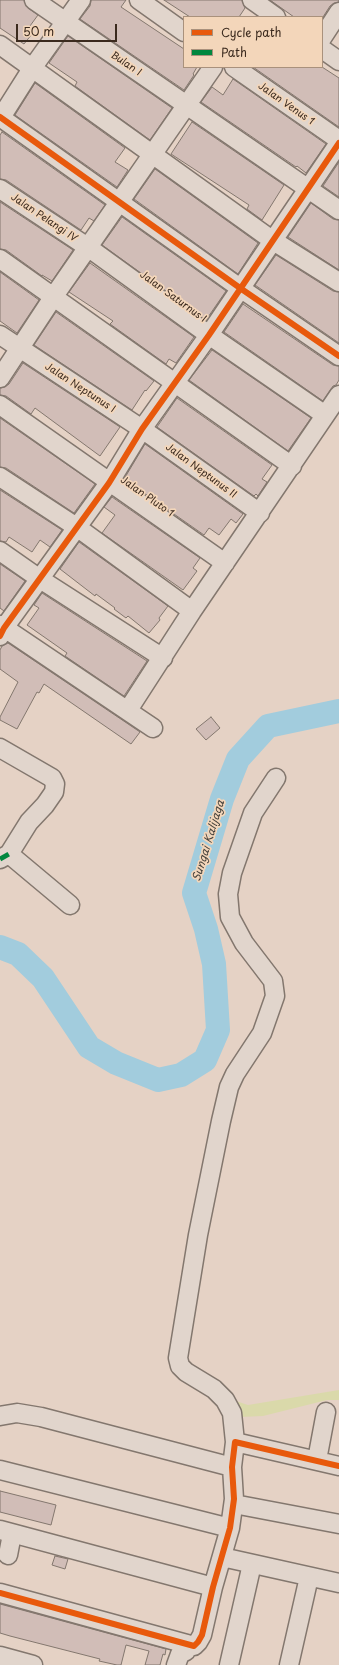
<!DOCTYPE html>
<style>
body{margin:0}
#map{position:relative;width:339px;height:1665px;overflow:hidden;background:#e5d2c5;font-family:"Playpen Sans",sans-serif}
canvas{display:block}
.legend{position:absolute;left:183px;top:16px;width:140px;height:52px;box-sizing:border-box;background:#f3d6ba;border:1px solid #a9917c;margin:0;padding:5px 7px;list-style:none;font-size:12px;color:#3b2a1e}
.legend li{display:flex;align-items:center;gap:8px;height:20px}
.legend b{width:20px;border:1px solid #a9917c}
.scale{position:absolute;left:16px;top:24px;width:101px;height:18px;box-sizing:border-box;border:2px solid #3b2a1e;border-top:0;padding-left:5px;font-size:12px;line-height:14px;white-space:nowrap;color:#3b2a1e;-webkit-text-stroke:3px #f3d6ba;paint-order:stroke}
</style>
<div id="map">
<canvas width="339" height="1665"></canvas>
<ul class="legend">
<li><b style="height:5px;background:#e8590c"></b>Cycle path</li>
<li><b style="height:5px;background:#00873e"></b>Path</li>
</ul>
<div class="scale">50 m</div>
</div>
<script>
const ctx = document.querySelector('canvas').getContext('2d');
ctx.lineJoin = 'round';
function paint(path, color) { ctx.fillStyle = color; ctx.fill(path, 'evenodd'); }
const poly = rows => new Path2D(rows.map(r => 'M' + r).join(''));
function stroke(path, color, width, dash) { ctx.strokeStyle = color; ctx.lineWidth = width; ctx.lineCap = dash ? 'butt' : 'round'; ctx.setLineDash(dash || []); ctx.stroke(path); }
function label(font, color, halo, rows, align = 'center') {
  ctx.font = font + ' "Playpen Sans",sans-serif'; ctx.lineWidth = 3.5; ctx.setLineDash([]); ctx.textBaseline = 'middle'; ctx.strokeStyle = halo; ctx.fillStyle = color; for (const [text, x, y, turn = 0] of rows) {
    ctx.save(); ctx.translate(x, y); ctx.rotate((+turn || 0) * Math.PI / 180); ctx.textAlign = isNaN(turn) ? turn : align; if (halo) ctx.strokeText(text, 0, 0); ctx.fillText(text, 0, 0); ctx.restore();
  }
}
const green = poly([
 [339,1390,339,1400,327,1400,263,1416,240,1417,233,1400,248,1405]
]);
const river = poly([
 [0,947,18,954,43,978,89,1047,116,1063,158,1080,181,1075,205,1060,218,1030,214,964,206,929,194,893,222,799,238,759,268,726,339,711]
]);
const building = poly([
 [0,0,24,0,28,8,38,15,27,30,32,34,24,44,0,28,0,0],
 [91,0,126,0,121,7,184,49,184,67,197,67,193,74,194,75,184,90,80,19,90,6,91,0],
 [164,0,242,0,245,8,239,17,190,17,164,0],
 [270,0,339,0,339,2,334,3,330,6,323,17,294,17,270,0],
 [68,36,172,108,150,140,75,86,77,82,49,63,68,36],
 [253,67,322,67,339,78,339,127,253,67],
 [233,79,326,144,306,173,297,166,296,167,201,102,212,87,223,95,233,79],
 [35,83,125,148,115,162,128,170,117,187,15,115,35,83],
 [192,122,284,185,262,220,247,209,249,205,171,154,192,122],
 [2,132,105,205,94,221,89,218,81,230,6,180,0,179,0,135,2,132],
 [339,162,339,197,323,186,339,162],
 [155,169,258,243,238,274,134,199,155,169],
 [0,202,73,250,52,281,42,275,42,276,6,250,0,249,0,202],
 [311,203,333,219,339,220,339,270,288,237,311,203],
 [122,217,226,291,206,320,102,245,122,217],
 [276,255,333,291,339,292,339,343,255,285,276,255],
 [90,263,194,337,176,363,169,359,166,364,110,324,113,321,69,292,90,263],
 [0,272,39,300,17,333,0,321,0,272],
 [243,304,333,365,339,366,339,380,336,385,333,386,323,401,224,332,243,304],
 [56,312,154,381,146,391,145,390,132,410,34,345,56,312],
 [212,350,311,418,288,451,189,380,212,350],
 [23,363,120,427,100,456,35,408,31,414,6,396,0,395,0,388,5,387,9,384,23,363],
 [177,398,272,465,262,479,267,482,258,496,256,494,254,496,157,427,177,398],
 [0,418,95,484,74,513,6,468,0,467,0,418],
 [145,444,243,514,236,523,231,519,219,535,209,528,204,535,124,479,145,444],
 [0,490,62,530,50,547,40,540,32,552,9,537,6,542,0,541,0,490],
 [112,497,200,558,193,568,197,571,183,590,102,533,115,515,104,507,112,497],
 [79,542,168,606,159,618,160,620,149,633,128,616,126,618,114,609,115,608,96,594,95,596,60,569,79,542],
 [0,564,25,581,4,611,0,608,0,564],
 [42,593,147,661,124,696,65,656,67,653,27,625,39,608,34,605,42,593],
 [8,643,140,732,131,744,44,684,39,693,37,692,17,729,0,720,0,717,18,682,0,669,0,650,2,646,8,643],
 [211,717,220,728,206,740,196,729,211,717],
 [0,1491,56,1505,51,1525,0,1512,0,1491],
 [55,1556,68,1559,65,1569,52,1565,55,1556],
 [0,1604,166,1649,165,1655,163,1654,160,1665,145,1665,149,1651,126,1645,121,1665,117,1665,99,1661,100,1659,10,1636,0,1633,0,1604]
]);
const minor = poly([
 [34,0,339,210],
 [139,0,184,32],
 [252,0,276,17],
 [322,38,339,12],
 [0,45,272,240,339,282],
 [322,49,339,61],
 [234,67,339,140],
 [0,117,240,288,339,356],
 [0,119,33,67,81,0],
 [0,189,89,248,209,335,325,415],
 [0,259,292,466],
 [0,335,142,429,260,513],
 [0,378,54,296,213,67],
 [0,405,225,563],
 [0,477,78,528,192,611],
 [0,551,40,579,163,658],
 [0,625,153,728],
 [0,636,4,628,109,483,142,429,209,335,339,143],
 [128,710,192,611,339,395],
 [0,748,52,778,55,784,54,792,45,805,29,822,9,854,0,859],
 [9,854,70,905],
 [0,1416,17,1413,41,1417,232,1467],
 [235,1442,232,1413,225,1400,214,1389,186,1372,180,1366,178,1358,198,1235,221,1121,229,1087,235,1074,262,1033,275,996,273,981,244,943,230,917,228,894,232,873,253,813,276,778],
 [317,1460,326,1412],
 [0,1470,230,1528],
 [234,1504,339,1524],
 [0,1530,213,1587],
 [8,1555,12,1534],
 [222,1557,339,1583],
 [0,1593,194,1646,198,1642,202,1635,213,1587,230,1528,234,1499,232,1467,235,1442,339,1466],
 [0,1656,33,1665],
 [176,1665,180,1654,186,1651,188,1645],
 [229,1665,252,1564],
 [289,1665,309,1577]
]);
const quiet = poly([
 [0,859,9,854]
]);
const cycleway = poly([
 [0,117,240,288,339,356],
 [0,636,4,628,109,483,142,429,209,335,339,143],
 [0,1593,194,1646,198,1642,202,1635,213,1587,230,1528,234,1499,232,1467,235,1442,339,1466]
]);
const streetNames = [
 ["Bulan I",126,64,34],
 ["Jalan Venus 1",286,104,35],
 ["Jalan Pelangi IV",44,218,34],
 ["Jalan Saturnus I",173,297,36],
 ["Jalan Neptunus I",80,388,33],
 ["Jalan Neptunus II",201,471,36],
 ["Jalan Pluto 1",147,497,35]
];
const waterNames = [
 ["Sungai Kalijaga",209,841,-73]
];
paint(green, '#dad9aa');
stroke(river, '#a2ccdd', 24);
paint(building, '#d1bdb7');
stroke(building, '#83776e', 1);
stroke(minor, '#83776e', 21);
stroke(minor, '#e1d5cc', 18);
stroke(quiet, '#00873e', 5, [10, 5]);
stroke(cycleway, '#e8590c', 6);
label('10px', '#3b2a1e', '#f3d6ba', streetNames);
label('italic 11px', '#46423c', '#f3d6ba', waterNames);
</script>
